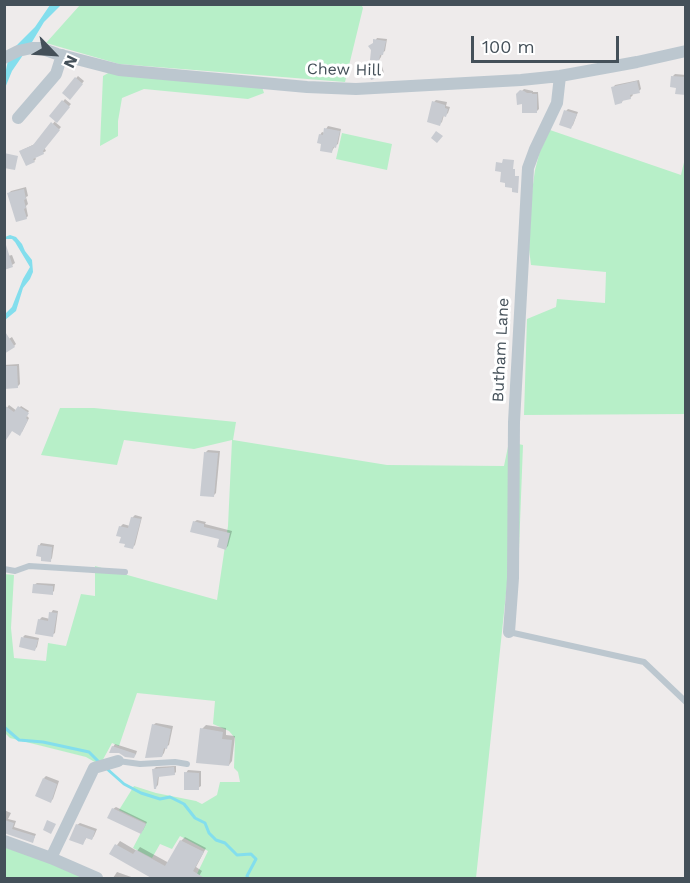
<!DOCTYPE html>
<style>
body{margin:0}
#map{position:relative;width:690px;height:883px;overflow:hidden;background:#eeebeb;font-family:"Work Sans",sans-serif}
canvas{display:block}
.frame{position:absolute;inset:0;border:6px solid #445059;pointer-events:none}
.north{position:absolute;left:24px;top:24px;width:60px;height:60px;-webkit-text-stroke:4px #fff;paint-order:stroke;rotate:115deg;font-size:16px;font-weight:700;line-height:24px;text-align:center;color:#445059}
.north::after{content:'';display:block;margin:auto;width:21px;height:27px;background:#445059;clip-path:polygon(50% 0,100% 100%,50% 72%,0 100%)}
.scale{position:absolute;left:471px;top:36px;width:148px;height:27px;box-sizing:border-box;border:3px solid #445059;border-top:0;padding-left:8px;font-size:18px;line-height:21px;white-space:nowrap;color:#445059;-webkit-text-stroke:4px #fff;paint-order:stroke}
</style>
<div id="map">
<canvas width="690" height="883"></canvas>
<div class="frame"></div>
<div class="north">N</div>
<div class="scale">100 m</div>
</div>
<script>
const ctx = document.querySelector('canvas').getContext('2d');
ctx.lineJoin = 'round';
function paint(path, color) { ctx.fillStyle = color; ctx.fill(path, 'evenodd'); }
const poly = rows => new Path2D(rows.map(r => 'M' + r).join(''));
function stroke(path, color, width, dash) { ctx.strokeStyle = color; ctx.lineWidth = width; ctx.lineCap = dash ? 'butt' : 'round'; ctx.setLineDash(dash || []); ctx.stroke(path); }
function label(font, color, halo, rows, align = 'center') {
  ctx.font = font + ' "Work Sans",sans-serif'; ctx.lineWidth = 6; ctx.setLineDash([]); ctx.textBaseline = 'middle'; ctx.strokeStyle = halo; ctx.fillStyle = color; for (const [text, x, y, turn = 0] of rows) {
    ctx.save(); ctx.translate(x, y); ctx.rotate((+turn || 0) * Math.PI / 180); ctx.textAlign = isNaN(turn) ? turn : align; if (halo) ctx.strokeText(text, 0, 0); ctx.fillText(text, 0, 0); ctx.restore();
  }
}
const green = poly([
 [361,4,363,8,345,82,119,64,46,43,80,5],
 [110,72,262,87,264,93,248,99,144,89,122,98,118,121,118,136,100,146,103,76],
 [550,130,681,175,685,158,685,414,524,415,527,319,556,307,557,299,605,303,606,272,531,265,529,249,530,206,535,170,540,151],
 [342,133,392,144,387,170,336,159],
 [60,408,94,408,236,422,233,440,387,465,504,466,509,442,523,445,518,575,507,584,476,878,195,878,208,851,180,836,172,849,160,844,152,858,133,848,146,823,119,810,134,786,156,793,196,801,202,804,217,795,220,782,240,782,238,772,234,768,235,738,229,731,213,724,215,701,137,693,119,746,112,743,100,765,86,757,10,738,4,732,4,574,14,575,11,628,14,658,46,661,48,643,66,646,81,594,95,596,95,566,217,600,228,526,232,440,194,449,124,440,117,465,41,455],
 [4,847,51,863,84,878,5,878]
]);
const water = poly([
 [50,5,61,5,44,22,32,42,12,71,5,88,5,75,8,60,14,48,35,27],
 [10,235,16,237,22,244,25,251,32,260,33,272,30,279,23,288,16,311,5,320,5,314,12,307,23,279,30,267,15,242,12,239,5,239,5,237]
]);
const shadow = poly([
 [377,38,387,39,385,51,382,53,381,57,379,60,374,43],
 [382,66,384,73,382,75,370,72,372,70],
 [675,74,686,75,686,93,677,87,673,76],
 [78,76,84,81,70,98,64,92],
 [639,80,641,89,639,91,632,93,633,95,630,98,624,99,622,102,613,88,615,85],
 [524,89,533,91,533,92,538,92,539,109,537,111,523,103,518,95],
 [65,99,71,104,55,122,61,127,44,147,46,151,35,157,36,159,34,161,22,150,37,143,56,120,51,116],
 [436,100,447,102,446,106,450,107,448,113,446,115,444,115,442,122,440,124,434,102],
 [568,109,578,112,573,125,571,127,566,111],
 [328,126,341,129,338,144,335,146,332,151,320,135,322,132,325,133,326,129],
 [26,187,28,196,26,197,28,204,26,206,28,216,26,218,9,193,11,191],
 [12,255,15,263,12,265,4,257],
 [12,337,16,344,14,346,4,342],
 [19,364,20,384,17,387,4,387,4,365],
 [9,405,17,411,21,406,29,411,26,415,29,418,22,432,12,429,4,412],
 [208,450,220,451,216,493,213,496,206,452],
 [135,515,142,517,135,545,133,547,122,536,120,527,123,524,130,526,132,518],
 [197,520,206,522,205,524,232,531,228,546,226,548,221,538,194,522],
 [41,543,54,545,52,558,50,561,39,546],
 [37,583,55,584,54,591,52,593,34,585],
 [53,610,58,611,55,633,52,635,39,620,42,617,50,619,51,613],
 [25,635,39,638,37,647,35,649,23,637],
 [156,723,173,726,169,745,166,747,164,753,162,756,153,725],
 [206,725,226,728,226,735,235,736,232,761,229,765,202,729],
 [115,744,137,751,136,754,134,756,113,747],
 [176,766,176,772,174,774,159,776,158,785,156,787,154,769,156,767],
 [188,770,201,771,201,786,198,788,186,773],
 [46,776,59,781,53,799,51,801,44,778],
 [116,807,147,822,143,830,141,832,113,809],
 [4,810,11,813,8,819,16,821,14,827,36,834,33,841,4,832],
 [80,823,97,829,94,836,92,839,87,837,83,843,77,825],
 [185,837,206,848,196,867,202,871,198,878,111,853,120,841,137,851,140,847,169,863,181,841],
 [117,872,134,878,113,878]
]);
const stream = poly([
 [4,727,19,740,43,742,89,752,99,762],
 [106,768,124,784,141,793,160,799,170,797,184,804,195,818,205,823,209,833,216,840,225,843,237,855,251,854,256,859,247,876,248,878]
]);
const building = poly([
 [373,39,386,41,383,55,380,55,379,61,370,60,371,50,368,46,373,43],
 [380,68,383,76,371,80,368,72],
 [671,76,686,77,686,95,675,94,676,88,670,87],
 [75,77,83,84,70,100,62,93],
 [637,81,640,93,630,95,631,99,622,101,622,103,615,105,611,87],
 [520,90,524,91,527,93,532,93,532,94,537,94,537,113,522,113,522,104,517,105,516,94],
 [62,100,70,107,57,123,49,116],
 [432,101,445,105,445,108,448,109,446,117,443,116,440,126,427,122],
 [564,110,577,114,571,129,559,125],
 [51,122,60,130,43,151,44,154,33,159,35,162,26,166,19,151,33,145],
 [324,128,340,131,336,148,333,147,332,153,320,151,321,144,317,143,319,134,323,135],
 [436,131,443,136,437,143,431,138],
 [4,153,18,156,15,170,4,168],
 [503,159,514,160,513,169,515,169,515,176,519,176,518,193,512,192,512,188,505,187,505,183,500,182,501,172,495,171,496,162,502,163],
 [24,189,26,199,24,200,26,208,24,209,27,219,16,222,7,193],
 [4,245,6,245,13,267,4,270],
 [4,330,15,347,4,354],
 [4,366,17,366,18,388,4,389],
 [4,405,14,412,18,406,29,413,26,418,28,420,20,436,12,431,4,443],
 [204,452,218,453,214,497,200,496],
 [131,517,141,519,133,549,124,547,125,544,119,543,121,537,116,536,119,526,128,528],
 [193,521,204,524,204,527,230,533,226,550,217,547,219,539,190,532],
 [38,545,52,547,51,562,41,561,41,557,36,556],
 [33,584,53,586,53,595,32,593],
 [49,612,57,613,53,637,35,634,38,619,48,621],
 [21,637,38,640,35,651,19,647],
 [152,724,171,729,167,749,164,748,162,757,145,758],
 [200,728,223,732,222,739,232,740,229,766,196,763],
 [112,746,136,754,134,758,125,757,119,753,109,753],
 [174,767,175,775,158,777,156,789,154,789,152,769],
 [184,772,199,773,199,790,184,790],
 [43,778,57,784,51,803,35,796],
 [112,808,146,824,141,834,107,818],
 [4,820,14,823,12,829,35,836,33,843,4,833],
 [47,820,56,824,51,834,43,830],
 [76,824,95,831,92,840,86,838,83,845,69,840],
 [180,840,204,852,193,871,206,879,153,879,109,854,115,844,133,854,136,850,165,866]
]);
const service = poly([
 [4,569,15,571,29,566,125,572],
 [509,632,644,662,686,702],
 [118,761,140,764,175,762,187,764]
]);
const minor = poly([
 [4,58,18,51,32,48,40,48,57,54,119,70,307,87,356,89,521,80,560,76,637,62,686,51],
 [18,118,56,74,62,55],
 [509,632,513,578,514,422,528,168,535,149,557,103,560,76],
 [4,841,51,858,97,878],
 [51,858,94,768,118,761]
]);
const streetNames = [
 ["Chew Hill",344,70,1],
 ["Butham Lane",501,350,-87]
];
paint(green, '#b7efc8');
paint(water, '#83deed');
paint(shadow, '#0003');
stroke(stream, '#83deed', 3);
paint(building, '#c8cbd1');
stroke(service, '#bcc7cf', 6);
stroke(minor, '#bcc7cf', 12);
label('16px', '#445059', '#fff', streetNames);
</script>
